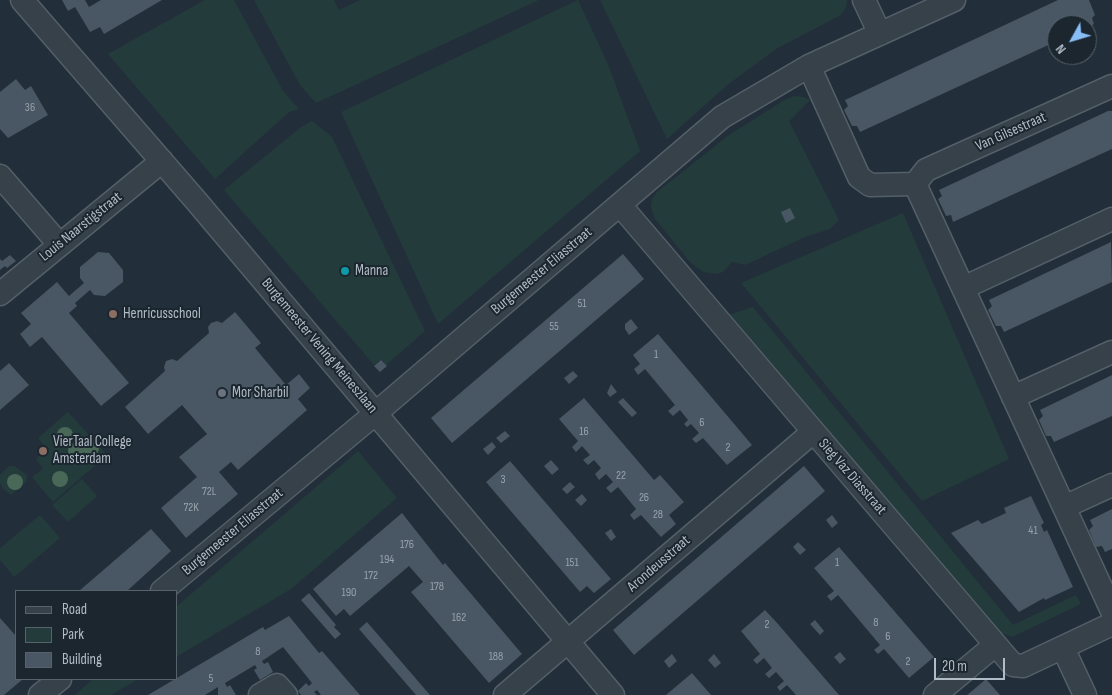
<!DOCTYPE html>
<style>
body{margin:0}
#map{position:relative;width:1112px;height:695px;overflow:hidden;background:#222f3a;font-family:"Sofia Sans Condensed",sans-serif}
canvas{display:block}
.legend{position:absolute;left:15px;top:590px;width:162px;height:90px;box-sizing:border-box;background:#1b262f;border:1px solid #57626b;margin:0;padding:6px 9px;list-style:none;font-size:15px;color:#b1bcc6}
.legend li{display:flex;align-items:center;gap:10px;height:25px}
.legend b{width:25px;border:1px solid #57626b}
.north{position:absolute;left:1047px;top:15px;width:50px;height:50px;box-sizing:border-box;background:#1b262f;border:1px solid #57626b;border-radius:50%;rotate:231deg;font-size:14px;font-weight:700;line-height:20px;text-align:center;color:#b1bcc6}
.north::after{content:'';display:block;margin:auto;width:18px;height:22px;background:#87bef6;clip-path:polygon(50% 0,100% 100%,50% 72%,0 100%)}
.scale{position:absolute;left:934px;top:658px;width:71px;height:22px;box-sizing:border-box;border:2px solid #b1bcc6;border-top:0;padding-left:6px;font-size:15px;line-height:18px;white-space:nowrap;color:#b1bcc6;-webkit-text-stroke:4px #1b262f;paint-order:stroke}
</style>
<div id="map">
<canvas width="1112" height="695"></canvas>
<ul class="legend">
<li><b style="height:6px;background:#36414a"></b>Road</li>
<li><b style="height:14px;background:#243b3b"></b>Park</li>
<li><b style="height:14px;background:#485763"></b>Building</li>
</ul>
<div class="north">N</div>
<div class="scale">20 m</div>
</div>
<script>
const ctx = document.querySelector('canvas').getContext('2d');
ctx.lineJoin = 'round';
function paint(path, color) { ctx.fillStyle = color; ctx.fill(path, 'evenodd'); }
const poly = rows => new Path2D(rows.map(r => 'M' + r).join(''));
function stroke(path, color, width, dash) { ctx.strokeStyle = color; ctx.lineWidth = width; ctx.lineCap = dash ? 'butt' : 'round'; ctx.setLineDash(dash || []); ctx.stroke(path); }
function label(font, color, halo, rows, align = 'center') {
  ctx.font = font + ' "Sofia Sans Condensed",sans-serif'; ctx.lineWidth = 4; ctx.setLineDash([]); ctx.textBaseline = 'middle'; ctx.strokeStyle = halo; ctx.fillStyle = color; for (const [text, x, y, turn = 0] of rows) {
    ctx.save(); ctx.translate(x, y); ctx.rotate((+turn || 0) * Math.PI / 180); ctx.textAlign = isNaN(turn) ? turn : align; if (halo) ctx.strokeText(text, 0, 0); ctx.fillText(text, 0, 0); ctx.restore();
  }
}
const green = poly([
 [205,0,234,0,283,91,299,109,289,112,215,179,108,54],
 [254,0,334,0,339,10,360,0,539,0,316,103,300,85],
 [578,0,608,64,640,151,438,324,341,112],
 [600,0,847,0,846,8,841,15,776,49,726,86,667,139],
 [795,96,803,97,810,100,789,121,839,220,830,229,805,237,745,265,732,262,723,272,716,274,703,272,690,262,655,219,651,207,652,199,657,192,729,135,786,99],
 [312,121,332,137,425,331,386,365,381,359,374,365,224,190,301,127],
 [903,213,1009,459,922,501,741,283],
 [753,307,1013,625,1076,595,1081,604,1012,637,994,630,726,316],
 [68,412,107,455,53,502,32,477,43,469,36,459,47,449,38,438],
 [358,451,397,498,291,589,176,657,176,607],
 [9,466,14,466,27,475,26,482,11,495,4,490,0,483,0,475],
 [82,479,97,496,68,522,52,505],
 [40,515,60,538,14,577,0,560,0,548],
 [93,679,138,679,111,695,75,695]
]);
const building = poly([
 [62,0,85,0,89,7,101,0,162,0,104,34,100,27,90,32,75,7,68,11],
 [1058,0,1089,0,1095,15,1092,18,1094,24,1087,28,1087,25,1057,25,1057,41,860,132,857,126,852,126,844,110,848,106,845,100],
 [16,79,25,90,31,86,48,115,8,138,0,129,0,92],
 [1108,111,1112,111,1112,149,953,222,951,215,946,216,938,199,942,196,939,190],
 [790,208,795,218,786,223,781,212],
 [1111,242,1112,282,1004,332,1001,326,996,326,988,310,992,306,989,300],
 [98,252,109,253,123,270,123,282,105,296,94,295,90,290,75,303,77,306,69,313,129,383,101,406,42,337,30,347,20,334,31,324,21,313,57,282,69,296,84,283,80,278,80,267],
 [623,254,644,279,452,443,431,418],
 [10,255,16,261,7,268,5,266,0,270,0,259,2,261],
 [235,312,261,343,255,348,286,385,299,374,310,388,298,399,307,410,238,470,231,462,219,472,238,494,186,538,161,508,197,477,179,457,207,434,182,405,148,434,125,407,165,371,164,367,166,361,172,359,177,361,209,333,208,327,211,323,217,321,222,323],
 [631,319,638,328,629,335,625,329,625,324],
 [658,334,752,445,727,465,703,438,696,443,692,439,699,433,691,424,687,427,684,424,688,420,680,410,673,416,668,411,675,405,645,369,638,375,634,369,640,364,633,355],
 [381,360,387,366,380,372,374,366],
 [9,363,29,385,0,410,0,371],
 [573,371,578,376,569,384,564,378],
 [1112,375,1112,416,1054,442,1051,436,1046,436,1039,420,1043,416,1040,410],
 [611,384,617,392,610,397,607,393],
 [584,398,654,480,660,475,684,502,669,515,676,524,661,537,641,515,634,520,630,515,636,509,618,487,611,493,606,488,613,482,606,474,599,480,595,474,601,468,594,460,588,465,583,460,590,455,582,446,576,452,572,447,578,441,559,419],
 [623,398,637,413,632,417,618,402],
 [505,431,510,436,501,443,496,438],
 [492,442,496,447,488,455,483,449],
 [551,460,559,469,552,475,544,466],
 [510,461,611,579,594,593,587,586,580,592,486,482],
 [804,466,825,491,634,655,613,630],
 [570,482,575,487,567,494,562,489],
 [582,494,587,500,581,506,575,500],
 [1031,496,1044,523,1041,525,1044,532,1047,530,1073,587,1045,600,1044,598,1019,612,951,533,978,520,982,524,1006,513,1004,508],
 [1112,509,1112,549,1105,552,1102,546,1096,547,1089,530,1093,526,1090,520],
 [402,513,443,565,445,563,522,654,489,683,411,592,423,582,409,566,350,616,344,609,336,616,313,589],
 [832,515,838,523,832,528,826,520],
 [151,529,171,551,127,591,79,591],
 [611,529,616,537,611,541,605,533],
 [798,542,806,550,800,555,793,547],
 [839,547,934,657,909,678,884,649,878,654,874,650,880,645,838,595,831,601,827,596,834,591,814,568],
 [309,593,336,625,334,627,341,634,335,639,301,600],
 [765,610,778,624,839,695,796,695,787,685,780,691,777,687,784,681,776,672,769,678,765,674,772,668,764,658,757,664,753,660,760,654,741,631],
 [289,616,319,653,322,651,360,695,321,695,317,690,314,692,317,695,301,695,298,691,306,683,309,686,312,683,283,647,262,661,264,664,268,662,273,672,260,680,254,670,257,668,255,665,225,683,227,687,230,685,236,695,218,695,218,687,205,695,148,695,263,627,265,630],
 [0,618,16,636,16,679,23,679,4,695,0,695],
 [815,620,824,631,820,635,810,624],
 [367,622,430,695,416,695,359,629],
 [840,652,846,659,840,664,834,657],
 [672,654,677,661,669,668,664,661],
 [714,654,721,663,715,668,708,660],
 [692,673,711,695,666,695],
 [986,679,1000,695,967,695,972,691]
]);
const street = poly([
 [22,0,198,203,613,695],
 [864,0,880,34],
 [809,66,859,177,870,185,915,184],
 [0,176,59,244],
 [915,184,1112,611],
 [915,184,926,170,1112,86],
 [620,205,1013,665,1023,666,1112,624],
 [963,288,1112,219],
 [0,294,162,161],
 [1013,397,1112,352],
 [1064,507,1112,485],
 [162,591,376,413,722,117,809,66,954,0],
 [1063,648,1085,695],
 [40,695,60,679],
 [260,695,277,685,286,695],
 [505,695,813,432],
 [935,695,994,646]
]);
const trees = [
 [65,435],
 [91,448],
 [76,451],
 [60,479],
 [15,482]
];
const markers = [
 [345,271,5,"#0f9aa8"],
 [113,314,5,"#8d6e63"],
 [222,393,5,"#6b7280"],
 [43,451,5,"#8d6e63"]
];
const numberNames = [
 ["36",30,108],
 ["51",582,304],
 ["55",554,327],
 ["1",656,355],
 ["6",702,423],
 ["16",584,432],
 ["2",728,448],
 ["22",621,476],
 ["3",503,480],
 ["72L",209,492],
 ["26",644,498],
 ["72K",191,508],
 ["28",658,515],
 ["41",1033,531],
 ["176",407,545],
 ["194",387,560],
 ["151",572,563],
 ["1",837,563],
 ["172",371,576],
 ["178",437,587],
 ["190",349,593],
 ["162",459,618],
 ["8",876,623],
 ["2",767,625],
 ["6",888,637],
 ["8",258,652],
 ["188",496,657],
 ["2",908,662],
 ["5",211,679]
];
const streetNames = [
 ["Van Gilsestraat",1011,132,-24],
 ["Louis Naarstigstraat",81,227,-39],
 ["Burgemeester Eliasstraat",542,271,-40],
 ["Burgemeester Vening Meineszlaan",319,346,50],
 ["Sieg Vaz Diasstraat",852,477,49],
 ["Burgemeester Eliasstraat",233,532,-40],
 ["Arondeusstraat",659,564,-41]
];
const poiNames = [
 ["Manna",355,271],
 ["Henricusschool",123,314],
 ["Mor Sharbil",232,393],
 ["VierTaal College",53,442],
 ["Amsterdam",53,459]
];
paint(green, '#243b3b');
paint(building, '#485763');
stroke(street, '#545f68', 25);
stroke(street, '#36414a', 22);
ctx.fillStyle = '#496857';
for (const [x, y] of trees) { ctx.beginPath(); ctx.arc(x, y, 8, 0, 2 * Math.PI); ctx.fill(); }
for (const [x, y, r, color] of markers) { const dot = new Path2D(); dot.arc(x, y, r, 0, 2 * Math.PI); ctx.fillStyle = color; ctx.fill(dot); stroke(dot, '#1b262f', 2); }
label('12px', '#97a3ad', null, numberNames);
label('15px', '#b1bcc6', '#1b262f', streetNames);
label('15px', '#b1bcc6', '#1b262f', poiNames, 'left');
</script>
